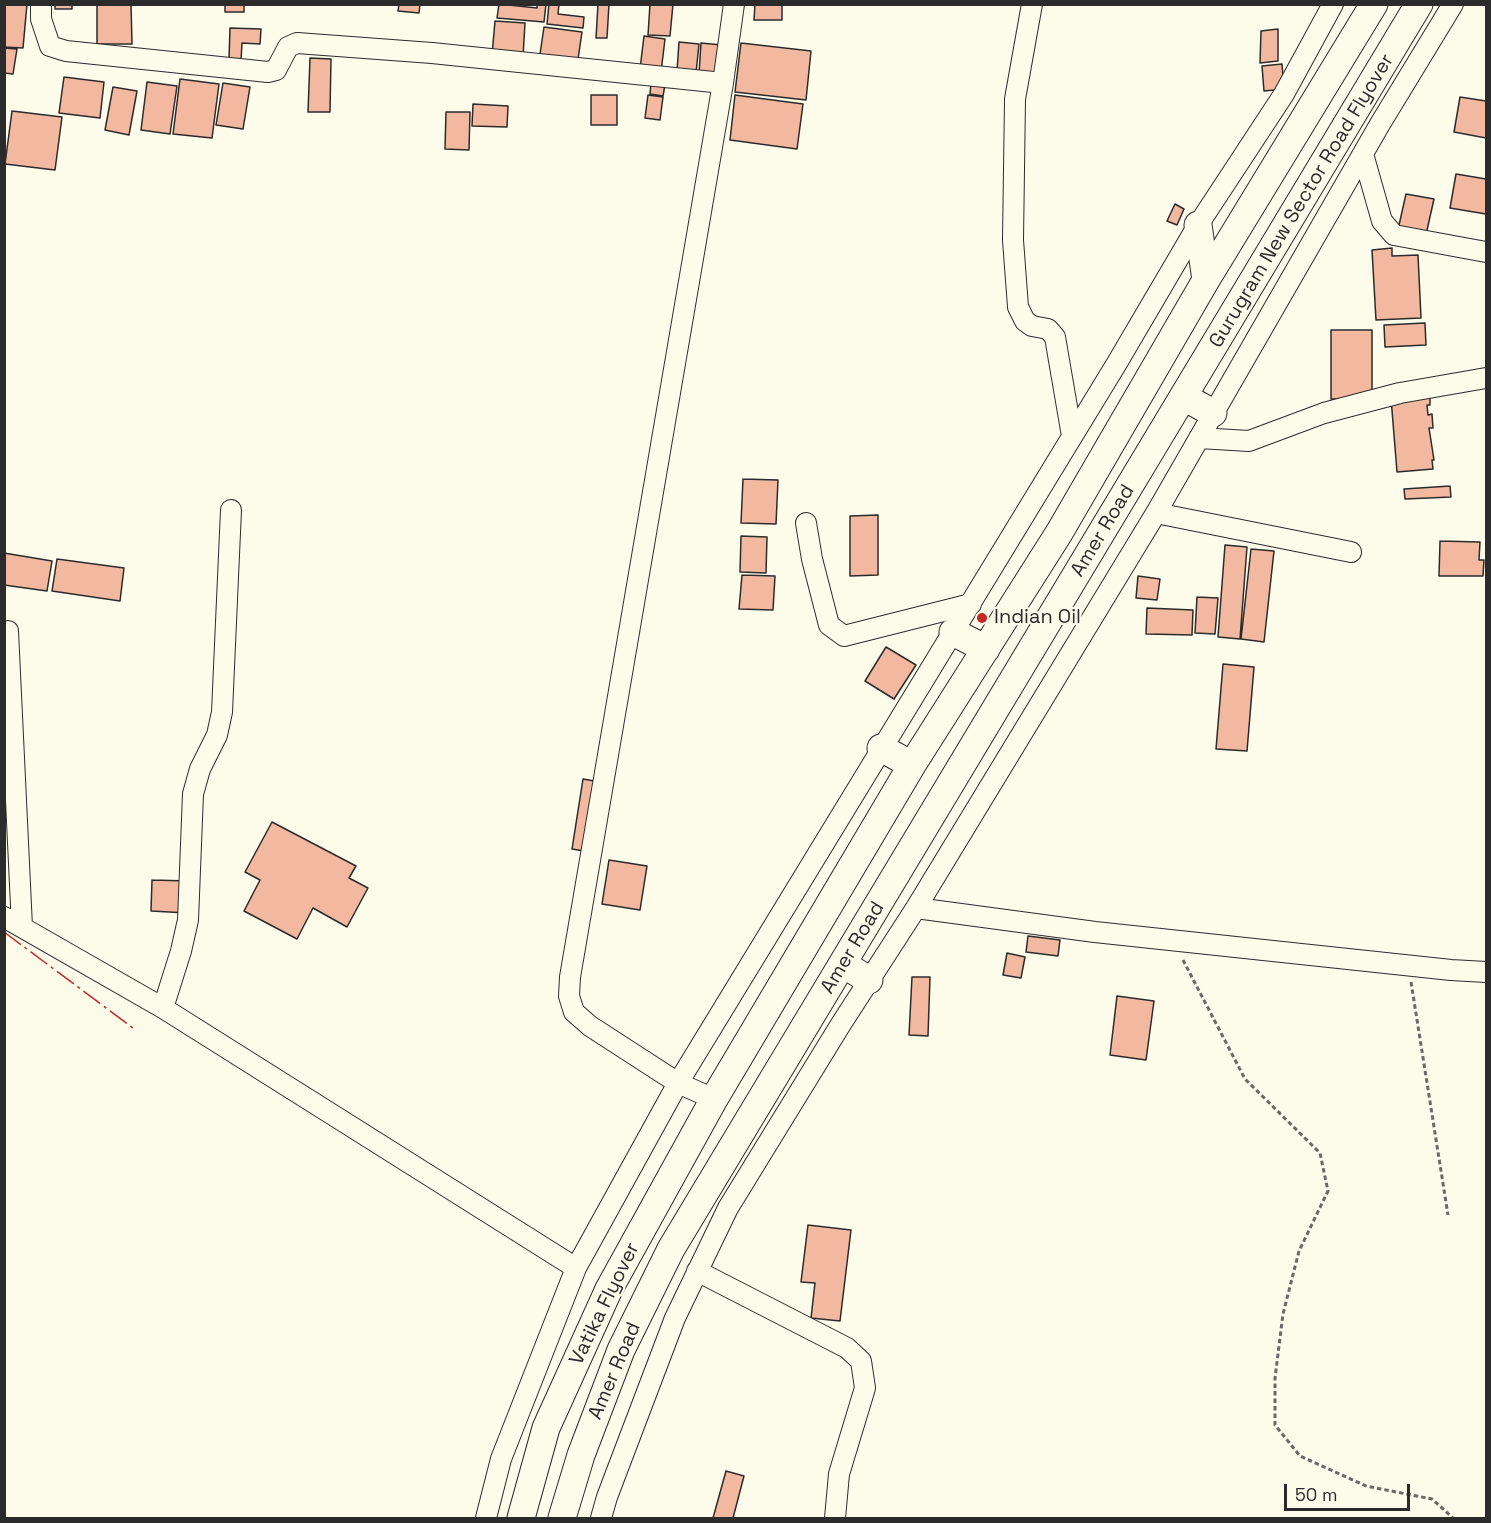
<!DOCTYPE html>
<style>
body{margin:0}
#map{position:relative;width:1491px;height:1523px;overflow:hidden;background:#fdfbea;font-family:"Space Grotesk",sans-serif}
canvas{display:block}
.frame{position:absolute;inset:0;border:6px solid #2b2b2b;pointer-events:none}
.scale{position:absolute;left:1284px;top:1484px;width:126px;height:27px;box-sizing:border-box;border:3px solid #2b2b2b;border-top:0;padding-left:8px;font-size:18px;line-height:21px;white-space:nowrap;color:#2b2b2b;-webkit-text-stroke:4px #fdfbea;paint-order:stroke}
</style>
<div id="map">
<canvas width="1491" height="1523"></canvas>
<div class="frame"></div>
<div class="scale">50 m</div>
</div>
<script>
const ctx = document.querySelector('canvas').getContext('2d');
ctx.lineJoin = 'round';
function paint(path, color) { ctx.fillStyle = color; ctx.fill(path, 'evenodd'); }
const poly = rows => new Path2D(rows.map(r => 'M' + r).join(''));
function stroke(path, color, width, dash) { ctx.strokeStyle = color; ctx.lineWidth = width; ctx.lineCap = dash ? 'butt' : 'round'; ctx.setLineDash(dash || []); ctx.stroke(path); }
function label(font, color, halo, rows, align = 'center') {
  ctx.font = font + ' "Space Grotesk",sans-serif'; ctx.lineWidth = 4.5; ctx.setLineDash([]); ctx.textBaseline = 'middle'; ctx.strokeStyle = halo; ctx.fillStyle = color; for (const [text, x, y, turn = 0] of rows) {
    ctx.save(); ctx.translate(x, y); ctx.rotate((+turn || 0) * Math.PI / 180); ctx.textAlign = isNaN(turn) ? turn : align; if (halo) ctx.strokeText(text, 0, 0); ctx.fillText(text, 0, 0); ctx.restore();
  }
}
const building = poly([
 [4,4,27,4,23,48,4,47,4,4],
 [55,4,72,4,72,9,55,9,55,4],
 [97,4,131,4,132,44,97,44,97,4],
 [225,4,244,4,244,12,225,12,225,4],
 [399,4,420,4,419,13,398,11,399,4],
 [499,4,537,8,537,4,546,4,544,22,497,18,499,4],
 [549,4,559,4,558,14,584,17,583,28,547,24,549,4],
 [598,4,609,4,607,38,596,38,598,4],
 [650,4,673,4,670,36,648,35,650,4],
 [755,4,782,4,782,20,754,20,755,4],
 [495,21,525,23,523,57,492,55,495,21],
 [544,27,582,32,577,66,539,61,544,27],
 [230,28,261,29,260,44,242,43,241,60,229,59,230,28],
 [1278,29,1278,61,1260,63,1261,31,1278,29],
 [644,36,665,39,661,72,640,69,644,36],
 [679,42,699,44,696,73,677,71,679,42],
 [701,43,722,45,719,75,699,74,701,43],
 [741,43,811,51,806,100,735,92,741,43],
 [4,48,17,49,13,74,4,73,4,48],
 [310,58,331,59,330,112,308,112,310,58],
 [1282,64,1284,89,1264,91,1262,66,1282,64],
 [64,77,104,82,100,118,59,113,64,77],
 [180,79,219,84,212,138,173,134,180,79],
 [147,82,177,86,170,134,141,130,147,82],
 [223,83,250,87,243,129,216,125,223,83],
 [651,83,665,85,663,96,650,94,651,83],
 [113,87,137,91,129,135,105,130,113,87],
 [591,95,617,95,617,125,591,125,591,95],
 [648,95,663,97,660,120,645,118,648,95],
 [735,95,803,104,797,149,730,140,735,95],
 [1460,97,1486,101,1486,138,1454,132,1460,97],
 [473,104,508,106,507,127,472,126,473,104],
 [12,111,62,117,55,170,5,164,12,111],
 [446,112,470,112,469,150,445,149,446,112],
 [1456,174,1486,179,1486,214,1450,208,1456,174],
 [1406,194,1434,199,1425,239,1397,234,1406,194],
 [1175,204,1184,209,1177,225,1167,221,1175,204],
 [1392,248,1392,256,1418,255,1421,318,1376,320,1372,250,1392,248],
 [1425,323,1426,345,1385,347,1384,325,1425,323],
 [1331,330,1372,330,1372,399,1331,399,1331,330],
 [1430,394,1430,405,1427,405,1428,415,1432,414,1433,428,1429,428,1434,460,1432,460,1433,469,1397,472,1391,398,1430,394],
 [743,479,778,480,776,524,741,523,743,479],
 [1450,486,1451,497,1405,499,1404,489,1450,486],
 [878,515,878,575,850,576,850,516,878,515],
 [741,536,767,537,766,573,740,572,741,536],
 [1440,541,1480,542,1479,560,1484,560,1483,576,1439,576,1440,541],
 [1225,545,1247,547,1240,639,1218,637,1225,545],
 [1251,549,1274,551,1264,642,1241,639,1251,549],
 [4,553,52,561,47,591,4,585,4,553],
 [57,559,124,568,120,601,52,591,57,559],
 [742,575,775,576,773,610,739,609,742,575],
 [1138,576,1160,579,1157,600,1136,598,1138,576],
 [1197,597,1218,598,1215,634,1195,633,1197,597],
 [1147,608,1193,610,1192,635,1146,634,1147,608],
 [886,647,916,665,894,699,865,681,886,647],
 [1223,664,1254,667,1247,751,1216,749,1223,664],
 [583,779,600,782,590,852,572,849,583,779],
 [272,822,356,866,349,878,368,888,347,927,313,908,297,939,244,911,260,880,245,872,272,822],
 [609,860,647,866,640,910,602,904,609,860],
 [152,880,188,881,187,913,151,911,152,880],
 [1028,936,1060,940,1058,956,1026,952,1028,936],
 [1007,953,1025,957,1021,978,1003,975,1007,953],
 [912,977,930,977,928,1036,909,1035,912,977],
 [1117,996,1154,1001,1146,1060,1110,1055,1117,996],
 [808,1225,851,1230,840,1321,811,1318,815,1283,801,1282,808,1225],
 [726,1471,744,1476,733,1518,713,1518,726,1471]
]);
const path = poly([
 [1183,960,1245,1079,1320,1153,1328,1191,1299,1251,1283,1314,1275,1378,1275,1425,1300,1456,1366,1486,1432,1499,1453,1518],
 [1411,982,1448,1215]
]);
const minor = poly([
 [41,4,41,19,50,46,66,51,268,72,276,70,288,47,297,43,432,53,723,83],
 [1032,4,1015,99,1013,240,1018,307,1025,321,1032,326,1048,329,1055,337,1072,436],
 [1363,154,1382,221,1394,235,1486,252],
 [1199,438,1249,441,1324,413,1400,393,1486,378],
 [1156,513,1351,552],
 [806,523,812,559,829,625,844,636,971,604],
 [8,631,22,927],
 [916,908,1095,932,1451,970,1486,972],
 [4,917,163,1008,576,1268],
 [163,1008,181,951,188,920,193,794,200,769,217,735,222,712,231,510],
 [714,1099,678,1083,590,1026,574,1012,569,996,570,977,723,83,734,4],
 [697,1271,847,1348,861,1361,865,1388,839,1474,835,1518],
 [486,1518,501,1459,576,1268,678,1083,1117,363,1198,225,1284,94,1333,4],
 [601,1518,607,1497,675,1318,728,1208,841,1024,916,908,1156,513,1380,124,1453,4]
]);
const highway = poly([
 [1198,225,1206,280],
 [1184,397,1213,413],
 [953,632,986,649],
 [881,748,912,765],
 [843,964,869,980],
 [521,1518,546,1428,609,1289,714,1099,912,765,1059,533,1206,280,1374,4],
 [562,1518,581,1455,621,1350,671,1249,1419,4]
]);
const power = poly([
 [4,932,133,1028]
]);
const markers = [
 [982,618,6,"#c62828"]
];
const streetNames = [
 ["Gurugram New Sector Road Flyover",1302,201,-59],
 ["Amer Road",1103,531,-59],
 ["Amer Road",853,948,-59],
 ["Vatika Flyover",605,1304,-64],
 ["Amer Road",615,1371,-67]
];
const poiNames = [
 ["Indian Oil",994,618]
];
paint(building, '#f2b8a0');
stroke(building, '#2b2b2b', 1.5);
stroke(minor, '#2b2b2b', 22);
stroke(highway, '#2b2b2b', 29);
stroke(path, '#6a6964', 3, [4.5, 3]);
stroke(minor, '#fdfbea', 20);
stroke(highway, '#fdfbea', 27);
stroke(power, '#c62828', 1.5, [21, 4.5, 3, 4.5]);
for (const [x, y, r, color] of markers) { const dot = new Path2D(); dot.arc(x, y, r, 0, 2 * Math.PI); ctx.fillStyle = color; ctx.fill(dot); stroke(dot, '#fdfbea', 2); }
label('20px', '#2b2b2b', '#fdfbea', streetNames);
label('20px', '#2b2b2b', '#fdfbea', poiNames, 'left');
</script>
